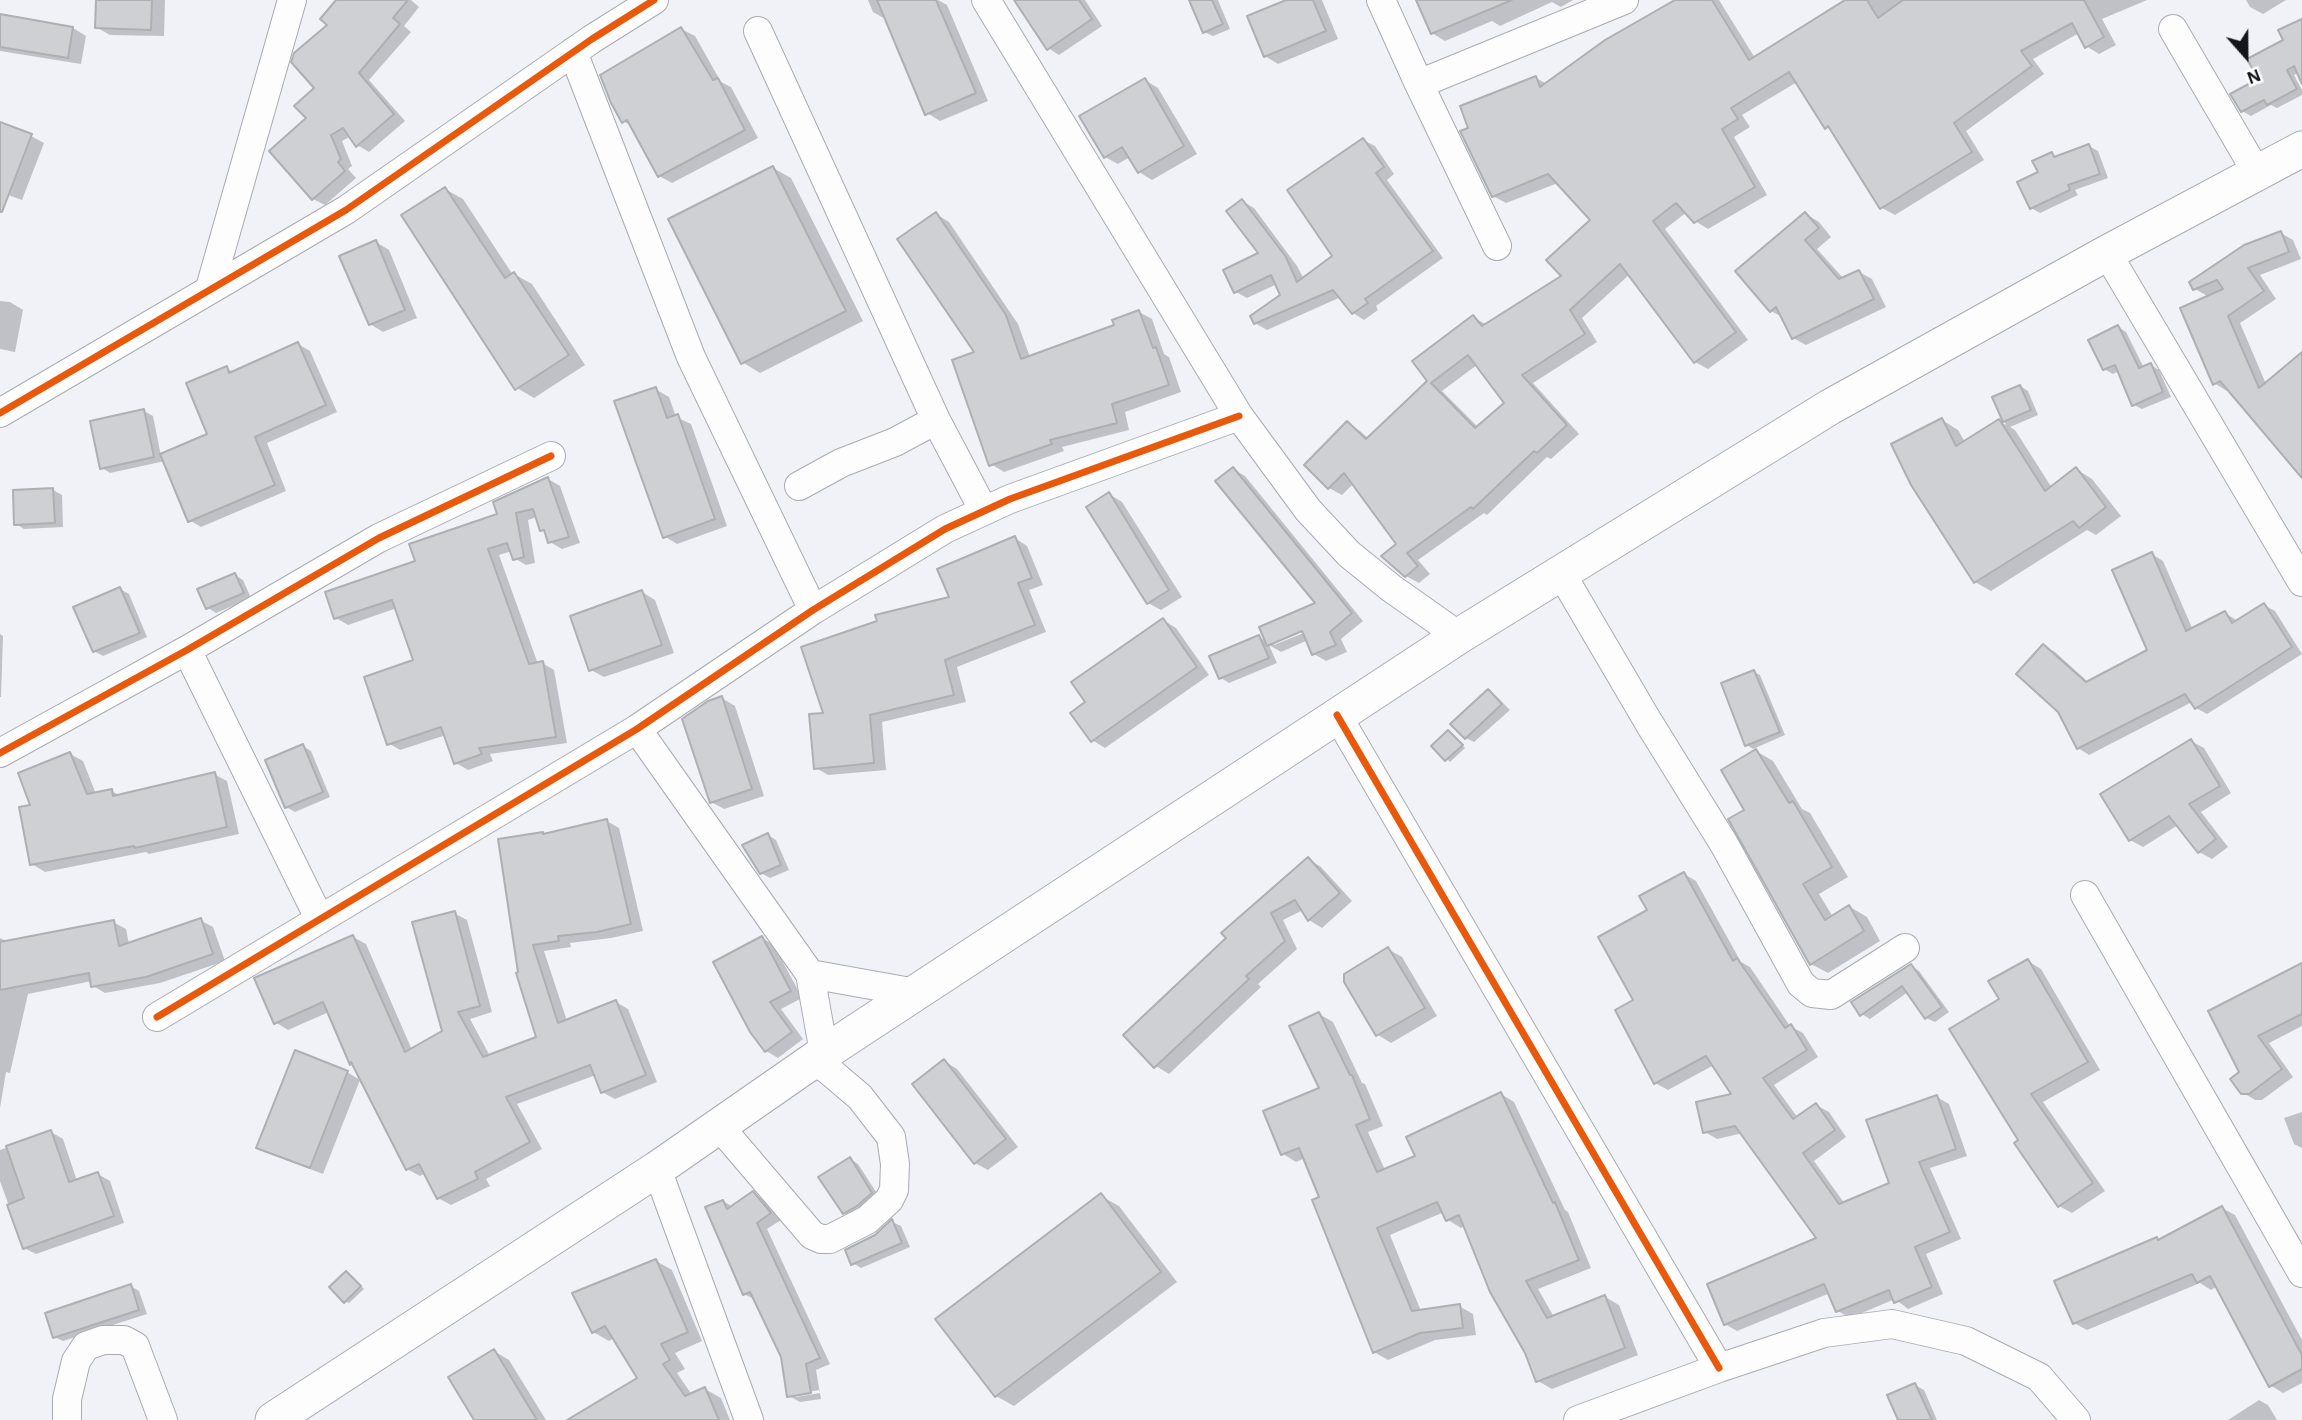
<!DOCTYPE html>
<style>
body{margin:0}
#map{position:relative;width:2302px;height:1420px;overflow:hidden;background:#f0f2f8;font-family:"Alegreya Sans",sans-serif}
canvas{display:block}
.north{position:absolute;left:2211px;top:21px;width:70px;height:70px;-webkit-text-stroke:5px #fff;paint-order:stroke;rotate:159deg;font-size:19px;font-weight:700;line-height:28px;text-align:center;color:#15161a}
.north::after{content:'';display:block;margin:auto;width:24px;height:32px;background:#15161a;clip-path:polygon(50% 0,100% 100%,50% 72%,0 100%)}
</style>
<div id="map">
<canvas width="2302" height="1420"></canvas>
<div class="north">N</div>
</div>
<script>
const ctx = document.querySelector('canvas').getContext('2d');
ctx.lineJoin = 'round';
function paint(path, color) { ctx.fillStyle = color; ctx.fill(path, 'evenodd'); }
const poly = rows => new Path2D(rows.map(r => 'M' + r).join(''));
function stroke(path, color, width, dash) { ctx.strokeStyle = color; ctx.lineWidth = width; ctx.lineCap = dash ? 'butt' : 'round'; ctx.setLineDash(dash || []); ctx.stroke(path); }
const shadow = poly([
 [97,0,165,0,164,36,110,35,96,27],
 [338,0,411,0,419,7,404,26,411,32,369,80,405,121,369,152,357,145,351,136,342,141,352,166,348,169,356,178,325,205,313,199,309,119,329,25],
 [868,0,938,0,947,5,988,101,940,121,927,113,887,20,873,12],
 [1016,0,1085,0,1102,26,1059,55,1048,48],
 [1191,0,1218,0,1230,29,1213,36,1204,32],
 [1290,0,1322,0,1338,39,1278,64,1265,56],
 [1418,0,1573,0,1561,7,1552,2,1500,26,1492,21,1445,41,1432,33],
 [1678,0,1719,0,1755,58,1848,0,2147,0,2102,19,2116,45,2099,54,2086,46,2079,33,2033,59,2044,74,1966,131,1984,160,1895,215,1882,208,1834,132,1826,127,1797,82,1742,115,1750,127,1734,137,1767,195,1708,229,1695,221,1687,212,1665,229,1748,340,1708,369,1695,362,1630,274,1582,318,1597,342,1533,383,1579,434,1551,459,1547,457,1487,515,1484,513,1418,560,1430,574,1419,583,1406,576,1398,544,1354,483,1342,495,1329,488,1306,465,1347,423,1360,431,1369,439,1429,381,1473,317,1487,325,1563,276,1592,220,1558,183,1506,203,1493,196,1471,129,1536,78,1547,84],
 [1477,365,1506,403,1479,428,1442,391],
 [2246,0,2286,0,2263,14,2250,7],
 [0,16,73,28,86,36,81,64,0,51],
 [681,29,695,36,721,82,731,87,758,138,672,183,659,176,632,126,623,121],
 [2285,41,2302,71,2294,75,2302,90,2302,95,2277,108,2271,105,2251,116,2242,111],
 [1145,80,1158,88,1197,154,1152,180,1139,172,1130,157,1118,164,1105,157],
 [0,124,31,136,44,143,22,200,0,192],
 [1363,140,1375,146,1394,174,1387,180,1443,258,1376,306,1378,310,1364,320,1353,313,1341,297,1267,330,1255,323,1282,295,1277,284,1247,298,1236,292,1261,253,1242,201,1254,208,1297,266,1304,279,1335,257],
 [2089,146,2098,151,2108,178,2075,190,2078,195,2040,213,2031,208,2040,173,2052,154,2058,157],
 [773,168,791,178,863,321,760,373,742,362],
 [445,189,463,199,513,275,514,274,532,284,585,365,534,398,517,388],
 [936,214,949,222,1018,324,1030,357,1116,326,1139,312,1152,319,1164,354,1169,357,1181,392,1125,412,1129,430,1062,447,1064,451,1004,472,991,464,977,353],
 [1806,214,1819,222,1831,237,1817,249,1844,279,1859,272,1872,279,1886,307,1806,345,1793,338,1784,318,1771,311,1738,272],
 [2281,233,2293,240,2301,259,2260,275,2276,299,2240,323,2266,384,2302,353,2302,475,2229,390,2227,391,2214,383,2209,297,2195,289],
 [376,242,389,250,417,318,383,332,370,324],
 [0,301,10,302,23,310,15,352,0,349],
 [2118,327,2126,332,2144,368,2151,365,2159,370,2171,397,2142,409,2134,405,2119,371,2113,374,2104,369],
 [298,344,310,351,337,412,267,443,286,491,201,527,189,520,165,461,110,473,102,468,144,411,153,416,161,456,209,435,227,368,234,373],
 [2020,386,2028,391,2038,415,2010,427,2015,430,2052,488,2076,469,2092,479,2121,516,2096,535,2087,530,1991,591,1975,582,1942,420,1958,430,1965,442,1999,421,2006,425,1994,398],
 [655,389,669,397,676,417,691,424,727,526,677,544,664,536],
 [1233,469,1245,476,1363,621,1341,639,1347,652,1326,661,1314,654,1308,640,1281,652,1269,645,1277,663,1229,683,1221,678,1259,637,1267,642,1317,604],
 [1310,626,1311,630,1274,645,1274,642],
 [548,479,560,486,580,543,562,549,550,542,537,517,528,520,535,563,526,565,514,558,512,551,499,555,538,664,542,663,554,670,567,743,490,754,493,761,468,770,456,763,446,735,400,750,388,743,415,661,397,608,348,625,336,618,418,562,499,515],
 [53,490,62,495,63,527,24,529,16,524],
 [1109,494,1122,502,1182,597,1161,610,1148,603],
 [1015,538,1027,546,1043,585,1029,590,1046,632,957,667,966,702,882,722,886,770,828,775,816,768,826,714],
 [2152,554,2163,561,2193,630,2225,613,2238,621,2264,605,2275,611,2302,654,2207,714,2196,708,2192,702,2089,755,2078,748,2044,646,2055,652,2088,682,2149,651],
 [235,575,243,580,251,598,216,613,208,608],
 [120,589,129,594,147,637,103,656,94,651],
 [642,592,655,600,674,653,604,677,591,670],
 [1163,620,1176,628,1209,675,1105,748,1092,740,1088,702],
 [0,634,3,636,1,697,0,697],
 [1754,672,1760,675,1785,735,1753,749,1747,745],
 [1488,691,1496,696,1510,710,1474,742,1466,738],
 [722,698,735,706,764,796,724,809,711,802],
 [1449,732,1465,748,1450,762,1434,746],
 [2191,741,2204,748,2231,793,2201,812,2228,847,2212,859,2199,852,2178,825,2143,847,2130,840],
 [303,746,311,751,330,797,295,812,286,807],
 [1756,751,1773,761,1802,809,1810,813,1848,877,1819,894,1833,917,1850,907,1867,917,1880,941,1828,973,1811,964,1746,810],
 [70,754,83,761,96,794,112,791,120,796,214,774,227,781,239,834,149,854,146,852,45,872,32,864,33,806],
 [607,821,619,828,643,931,611,938,570,943,571,947,544,951,567,1021,616,1002,628,1009,657,1082,615,1099,602,1092,596,1075,517,1104,542,1149,486,1179,490,1186,451,1205,438,1198,426,1173,420,1176,407,1169,355,1066,352,1064,329,1012,288,1030,275,1022,353,937,366,944,412,1050,444,1032,454,913,467,920,492,1012,470,1019,490,1056,539,1038,518,974,545,835],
 [768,835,776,840,789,870,770,878,761,873],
 [1308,859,1321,867,1352,901,1322,928,1309,920,1303,910,1283,920,1297,949,1258,984,1261,987,1169,1074,1156,1066],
 [1684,874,1696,881,1741,962,1750,967,1790,1026,1803,1033,1818,1057,1774,1085,1798,1118,1816,1105,1829,1112,1846,1137,1814,1161,1845,1204,1891,1184,1937,1097,1949,1104,1967,1156,1930,1168,1961,1239,1926,1254,1943,1294,1908,1309,1895,1299,1850,1318,1838,1311,1830,1293,1737,1331,1725,1324,1819,1239,1743,1133,1717,1139,1705,1132,1734,1096,1714,1065,1668,1090,1655,1083,1635,1001,1649,911],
 [200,920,213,927,225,961,160,983,105,993,93,986,92,981,28,994,10,1073,6,1072,0,1108,0,938,9,942,113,922,126,929,129,944],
 [762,938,774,945,802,998,781,1009,803,1039,778,1058,766,1051],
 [1388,949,1402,957,1437,1016,1391,1043,1378,1035,1345,981],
 [2028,961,2041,969,2100,1070,2043,1102,2105,1191,2072,1213,2059,1206,2001,1000],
 [2302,965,2302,1026,2269,1043,2293,1077,2262,1100,2255,1100,2242,1092,2241,1073,2210,1011],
 [1911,966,1919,971,1949,1012,1935,1022,1926,1018,1908,992,1870,1019,1862,1014],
 [1319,1014,1333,1022,1362,1083,1365,1084,1383,1126,1368,1132,1385,1170,1417,1157,1501,1094,1514,1102,1565,1210,1568,1212,1591,1268,1538,1289,1554,1317,1605,1297,1619,1305,1638,1355,1552,1389,1538,1381,1527,1352,1465,1226,1461,1228,1448,1220,1444,1212,1390,1235,1421,1311,1459,1306,1473,1314,1476,1335,1435,1340,1388,1360,1374,1352,1321,1198,1305,1158,1296,1162,1283,1154,1321,1089],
 [944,1061,957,1069,1018,1147,988,1170,975,1163],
 [347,1072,360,1080,323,1174,271,1154,258,1147],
 [2302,1112,2302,1148,2294,1144,2284,1118],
 [51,1132,63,1139,77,1181,98,1174,110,1181,124,1223,36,1254,24,1248,0,1181,0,1150],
 [850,1159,858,1164,880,1198,852,1218,844,1213],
 [753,1193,764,1200,781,1220,767,1229,830,1364,816,1370,821,1399,800,1402,789,1396,782,1357,756,1300,744,1294,723,1201,733,1207],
 [819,1390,820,1393,796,1397,796,1394],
 [1101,1196,1119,1206,1177,1282,1014,1406,996,1396],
 [2222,1208,2235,1215,2302,1340,2302,1383,2283,1393,2270,1385,2218,1286,2211,1290,2200,1283,2087,1330,2074,1323,2157,1239,2159,1241],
 [892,1222,901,1226,910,1247,861,1268,853,1263,876,1236],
 [656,1261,672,1270,702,1341,675,1353,685,1369,677,1373,692,1395,705,1389,721,1398,730,1420,570,1420,639,1378,614,1338,609,1341,593,1332],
 [350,1275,364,1289,349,1303,345,1301],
 [131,1286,139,1291,147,1314,63,1341,54,1337],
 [494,1351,509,1360,546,1420,476,1420],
 [1915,1385,1924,1390,1937,1420,1899,1420],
 [2259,1400,2268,1405,2277,1420,2228,1420]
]);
const building = poly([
 [96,0,152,0,151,30,95,28,96,0],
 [336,0,408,0,393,18,400,24,359,73,394,114,356,147,343,128,331,135,341,159,338,162,345,171,312,200,269,151,306,118,294,106,314,88,291,62,294,53,327,25,320,19,336,0],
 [877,0,936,0,976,93,925,115,877,0],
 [1014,0,1079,0,1092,19,1047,50,1014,0],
 [1189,0,1212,0,1223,24,1203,33,1189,0],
 [1286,0,1313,0,1326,31,1264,57,1247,16,1286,0],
 [1416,0,1512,0,1431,34,1416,0],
 [1675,0,1712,0,1749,60,1845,0,1867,0,1878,18,1903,0,2084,0,2104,37,2085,48,2072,23,2021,51,2032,66,1954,123,1972,152,1880,209,1828,126,1825,129,1789,72,1731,108,1738,119,1722,129,1755,187,1694,223,1676,203,1653,221,1736,332,1694,363,1620,264,1570,310,1585,334,1522,375,1567,425,1537,453,1534,451,1473,509,1471,507,1407,553,1418,566,1405,577,1381,556,1396,544,1344,473,1328,489,1304,465,1347,421,1366,439,1427,381,1412,361,1473,315,1482,326,1561,276,1546,260,1590,220,1548,174,1492,197,1460,131,1468,128,1460,106,1536,76,1540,87,1605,40,1675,0],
 [1468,355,1504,403,1475,428,1431,383,1468,355],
 [0,14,73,27,68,58,0,47,0,14],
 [2302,19,2302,84,2294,66,2287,70,2297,89,2267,105,2264,100,2241,112,2230,94,2258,79,2247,59,2283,40,2278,30,2302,19],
 [681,27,713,80,718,78,745,130,658,177,627,120,622,123,611,103,600,75,681,27],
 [1145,78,1184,146,1138,173,1122,147,1104,158,1079,116,1145,78],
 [0,122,32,134,2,212,0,212,0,122],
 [1363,138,1384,167,1376,173,1433,251,1365,299,1368,303,1352,314,1333,290,1254,324,1250,316,1280,295,1271,275,1234,293,1223,270,1258,253,1226,211,1242,199,1286,257,1297,282,1332,256,1287,190,1363,138],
 [2089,144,2100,174,2068,185,2070,190,2030,209,2017,182,2038,172,2032,161,2052,152,2054,157,2089,144],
 [773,166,846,311,741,364,668,219,773,166],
 [445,187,505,278,514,272,569,355,515,390,401,215,445,187],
 [936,212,1006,315,1021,359,1114,325,1112,320,1139,310,1153,348,1156,347,1169,385,1112,404,1117,423,1050,440,1052,444,989,466,952,360,974,352,897,239,936,212],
 [1805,212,1819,228,1805,240,1839,279,1859,270,1874,299,1792,339,1776,307,1770,312,1735,271,1805,212],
 [2281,231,2289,252,2248,268,2264,291,2228,316,2259,388,2302,352,2302,478,2220,381,2213,385,2180,308,2223,289,2217,280,2193,290,2189,282,2244,245,2281,231],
 [376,240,405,310,369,325,339,256,376,240],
 [2118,325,2139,368,2151,363,2163,392,2132,406,2115,365,2103,370,2088,340,2118,325],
 [298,342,326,405,255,437,275,485,188,522,160,454,207,434,186,383,227,366,229,373,298,342],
 [2020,385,2031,410,2003,422,1992,397,2020,385],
 [656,387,667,418,678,414,715,519,663,538,614,401,656,387],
 [144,409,154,457,100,469,90,421,144,409],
 [1942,418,1956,446,1999,419,2045,491,2076,467,2106,507,2079,528,2073,521,1974,583,1911,485,1891,444,1942,418],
 [1233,467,1352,613,1330,632,1336,645,1312,655,1302,631,1267,646,1259,627,1315,603,1215,481,1233,467],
 [548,477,569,537,548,543,544,530,540,531,533,509,516,513,524,557,513,560,507,543,488,549,529,664,543,661,556,737,479,748,482,754,454,764,441,727,387,745,364,677,413,660,392,600,334,619,325,592,415,561,409,544,497,514,493,502,548,477],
 [53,488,55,523,14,525,13,490,53,488],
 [1109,492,1169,590,1147,604,1086,507,1109,492],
 [1015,536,1032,578,1018,583,1035,625,945,660,954,695,870,715,874,763,814,769,809,714,823,713,801,647,877,621,875,615,949,597,937,569,1015,536],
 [2152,552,2186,631,2225,611,2232,623,2264,603,2292,647,2195,709,2185,694,2077,749,2058,712,2016,674,2043,644,2086,682,2147,650,2112,570,2152,552],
 [235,573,244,593,206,609,197,589,235,573],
 [120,587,140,633,93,652,73,607,120,587],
 [642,590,662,645,589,671,570,616,642,590],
 [1163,618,1197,667,1091,742,1070,713,1085,702,1071,682,1163,618],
 [1259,635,1269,658,1219,679,1209,656,1259,635],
 [1754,670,1780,732,1745,746,1721,683,1754,670],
 [1488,689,1502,704,1465,739,1450,724,1488,689],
 [722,696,752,789,710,803,682,719,708,701,722,696],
 [1448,730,1463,745,1445,761,1431,746,1448,730],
 [2191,739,2220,786,2189,804,2216,839,2198,853,2169,816,2129,841,2100,794,2191,739],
 [303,744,323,792,285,808,265,760,303,744],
 [1756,749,1789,803,1793,801,1832,867,1803,884,1825,920,1849,905,1864,931,1810,965,1728,819,1744,810,1721,770,1756,749],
 [70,752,87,794,112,789,113,796,215,772,227,827,135,848,134,846,30,865,19,807,30,805,18,773,70,752],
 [607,819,631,924,597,932,558,936,559,941,533,945,558,1023,616,1000,646,1075,601,1093,590,1065,506,1097,530,1142,475,1172,478,1179,437,1199,419,1164,406,1170,351,1062,350,1065,323,1002,274,1024,254,978,353,935,405,1052,442,1031,412,922,455,911,480,1006,458,1012,483,1057,536,1037,516,973,518,972,498,839,543,832,543,834,607,819],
 [768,833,781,865,760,874,742,845,768,833],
 [1308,857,1340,893,1308,921,1295,900,1271,913,1285,941,1246,976,1249,979,1154,1068,1123,1035,1226,938,1221,933,1308,857],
 [1684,872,1733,961,1737,958,1785,1028,1791,1024,1807,1050,1763,1078,1793,1119,1816,1103,1835,1130,1803,1153,1839,1204,1889,1183,1866,1120,1937,1095,1956,1149,1919,1162,1950,1232,1915,1247,1932,1287,1894,1303,1889,1290,1836,1312,1824,1284,1724,1325,1707,1284,1816,1238,1735,1126,1703,1133,1696,1102,1731,1094,1706,1056,1654,1084,1615,1010,1633,1000,1598,937,1647,910,1639,896,1684,872],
 [201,918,213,954,146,977,91,987,89,973,0,990,0,942,114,920,119,946,201,918],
 [762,936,791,991,770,1002,792,1032,765,1052,750,1032,713,962,762,936],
 [1388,947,1425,1008,1376,1036,1344,982,1344,974,1388,947],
 [2028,959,2088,1062,2031,1094,2093,1183,2058,1207,2014,1143,2018,1140,1949,1029,1999,999,1988,981,2028,959],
 [2302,963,2302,1014,2258,1036,2282,1069,2249,1094,2241,1094,2230,1079,2239,1072,2208,1011,2302,963],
 [1911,964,1942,1007,1925,1019,1902,986,1860,1016,1851,1002,1911,964],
 [1319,1012,1350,1075,1352,1075,1370,1119,1356,1125,1377,1172,1415,1156,1406,1137,1501,1092,1553,1203,1555,1202,1579,1260,1526,1281,1547,1318,1605,1295,1625,1348,1536,1382,1525,1353,1490,1292,1459,1215,1446,1221,1437,1202,1377,1228,1412,1311,1460,1304,1463,1328,1420,1333,1373,1353,1312,1200,1319,1197,1299,1148,1281,1155,1263,1111,1319,1088,1289,1026,1319,1012],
 [295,1050,348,1071,310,1168,256,1148,295,1050],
 [944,1059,1006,1139,974,1164,912,1084,944,1059],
 [51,1130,69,1182,98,1172,114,1216,23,1249,7,1205,24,1198,6,1146,51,1130],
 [850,1157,872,1193,857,1206,843,1214,818,1177,850,1157],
 [753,1191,771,1213,757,1223,820,1358,806,1364,811,1393,787,1397,781,1357,750,1292,743,1295,705,1207,723,1200,727,1209,753,1191],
 [1101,1193,1161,1272,995,1397,935,1319,1101,1193],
 [2222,1206,2302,1355,2302,1369,2269,1387,2210,1276,2197,1283,2192,1274,2073,1324,2054,1281,2157,1237,2158,1240,2222,1206],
 [892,1219,902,1243,851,1265,845,1250,875,1235,892,1219],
 [656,1259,688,1332,661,1344,670,1360,663,1364,685,1396,705,1387,719,1420,567,1420,637,1378,605,1326,592,1333,572,1293,656,1259],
 [346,1271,361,1286,344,1303,329,1287,346,1271],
 [131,1284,139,1310,53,1338,45,1313,131,1284],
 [494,1349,537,1420,474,1420,448,1377,494,1349],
 [1915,1383,1932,1420,1898,1420,1887,1395,1915,1383]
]);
const minor = poly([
 [986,0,1239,416,1308,510,1349,554,1391,588,1459,636],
 [1381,0,1419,84,1497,246],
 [2173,29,2257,173],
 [758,31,936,420,984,511],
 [573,52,691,357,813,610],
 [1419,84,1624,0],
 [2107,253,2302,582],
 [210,288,292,0],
 [0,413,346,210,592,39,654,0],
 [799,486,841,463,895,442,936,420],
 [1561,573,1649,723,1724,844,1801,984,1812,993,1831,995,1905,948],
 [187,650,319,918],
 [1337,715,1719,1368],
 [637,729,810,974,916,993],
 [0,753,187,650,379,538,551,456],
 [2085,895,2302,1273],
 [810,974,824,1053],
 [157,1017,637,729,813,610,945,529,1010,499,1239,416],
 [719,1126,812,1235,821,1239,830,1239,867,1220,889,1200,894,1190,895,1164,891,1137,860,1097,827,1069,813,1062],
 [657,1169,749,1420],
 [67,1420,67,1399,76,1361,86,1346,103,1340,124,1340,135,1346,163,1420],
 [1578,1420,1719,1368,1824,1333,1892,1324,1966,1341,2039,1377,2076,1420]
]);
const major = poly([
 [273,1420,657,1169,824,1053,1459,636,1830,407,2107,253,2302,149]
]);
const cycleway = poly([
 [0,413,346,210,592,39,654,0],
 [1337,715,1719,1368],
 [0,753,187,650,379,538,551,456],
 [157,1017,637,729,813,610,945,529,1010,499,1239,416]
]);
paint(shadow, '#0003');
paint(building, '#ced0d4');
stroke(building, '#adafb3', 2);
stroke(minor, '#a9abaf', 30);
stroke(major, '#a9abaf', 37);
stroke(minor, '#fdfdfe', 28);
stroke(major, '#fdfdfe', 35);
stroke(cycleway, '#e8590c', 7);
</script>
